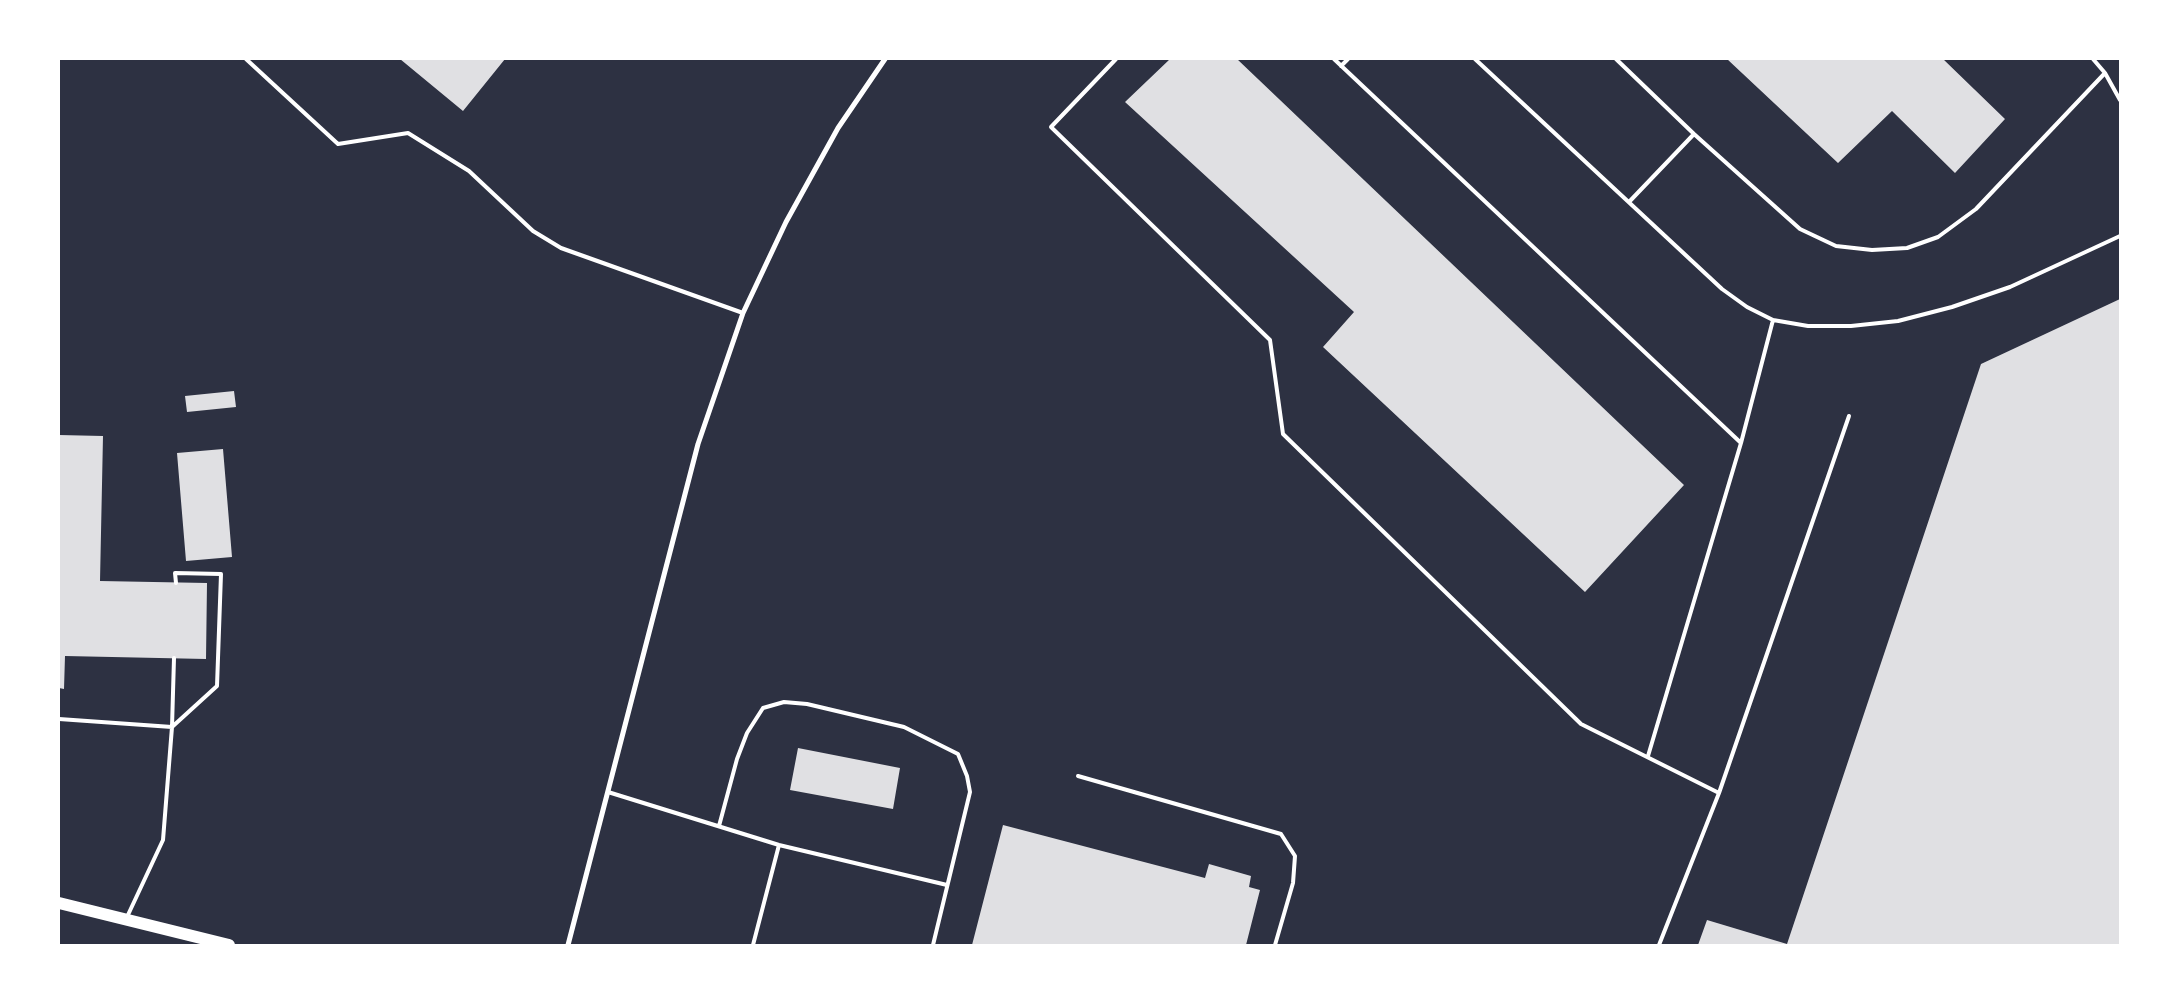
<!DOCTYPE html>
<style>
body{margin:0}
#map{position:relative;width:2179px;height:1004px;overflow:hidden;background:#2d3142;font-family:"DejaVu Sans",sans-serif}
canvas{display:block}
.frame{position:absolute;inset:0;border:60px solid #fff;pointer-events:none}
</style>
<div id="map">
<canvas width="2179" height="1004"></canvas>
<div class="frame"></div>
</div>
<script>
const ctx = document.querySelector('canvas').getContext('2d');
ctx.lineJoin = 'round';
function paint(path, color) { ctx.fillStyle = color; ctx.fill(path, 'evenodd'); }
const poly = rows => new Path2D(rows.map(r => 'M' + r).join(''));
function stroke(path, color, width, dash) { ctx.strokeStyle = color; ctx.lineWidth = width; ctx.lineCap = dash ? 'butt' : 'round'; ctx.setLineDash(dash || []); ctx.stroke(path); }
const building = poly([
 [400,59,505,59,463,111],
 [1170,59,1237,59,1684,485,1585,592,1323,347,1354,312,1125,102],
 [1727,59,1943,59,2005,119,1955,173,1892,111,1838,163],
 [2120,299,2120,945,1698,945,1707,920,1787,944,1981,364],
 [234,391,236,407,187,412,185,396],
 [59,435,103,436,100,581,207,583,206,659,65,656,64,689,59,688],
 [223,449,232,557,186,561,177,453],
 [798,748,900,768,893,809,790,790],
 [1003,825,1205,878,1209,864,1251,876,1249,887,1260,890,1246,945,972,945]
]);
const service = poly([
 [246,59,338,144,408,133,469,171,533,231,561,248,743,313],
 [1116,59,1051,127,1270,340,1283,434,1581,724,1719,793],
 [1334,59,1741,443],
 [1475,59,1722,289,1747,307,1773,320,1808,326,1851,326,1898,321,1952,307,2010,287,2120,236],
 [1616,59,1694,134,1800,229,1836,246,1872,250,1907,248,1938,237,1976,209,2105,73],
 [2093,59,2105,73,2120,100],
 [1341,66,1348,59],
 [1629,202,1694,134],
 [59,719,172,727,163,840,127,917],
 [172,727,217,686,221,574,175,573,176,583],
 [172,727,174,658],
 [1648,756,1741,443,1773,320],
 [1078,776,1281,834,1295,856,1293,883,1275,945],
 [608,792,779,845,947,885],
 [719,826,737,759,747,733,763,708,784,702,807,704,904,727,958,754,967,776,970,792,933,945],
 [753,945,779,845],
 [1659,945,1719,793,1849,416]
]);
const minor = poly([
 [568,945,698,444,743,313,786,222,838,128,885,59]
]);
const primary = poly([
 [59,903,229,945]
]);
paint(building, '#e0e0e3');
stroke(service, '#fff', 4);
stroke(minor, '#fff', 5);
stroke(primary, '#fff', 12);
</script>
